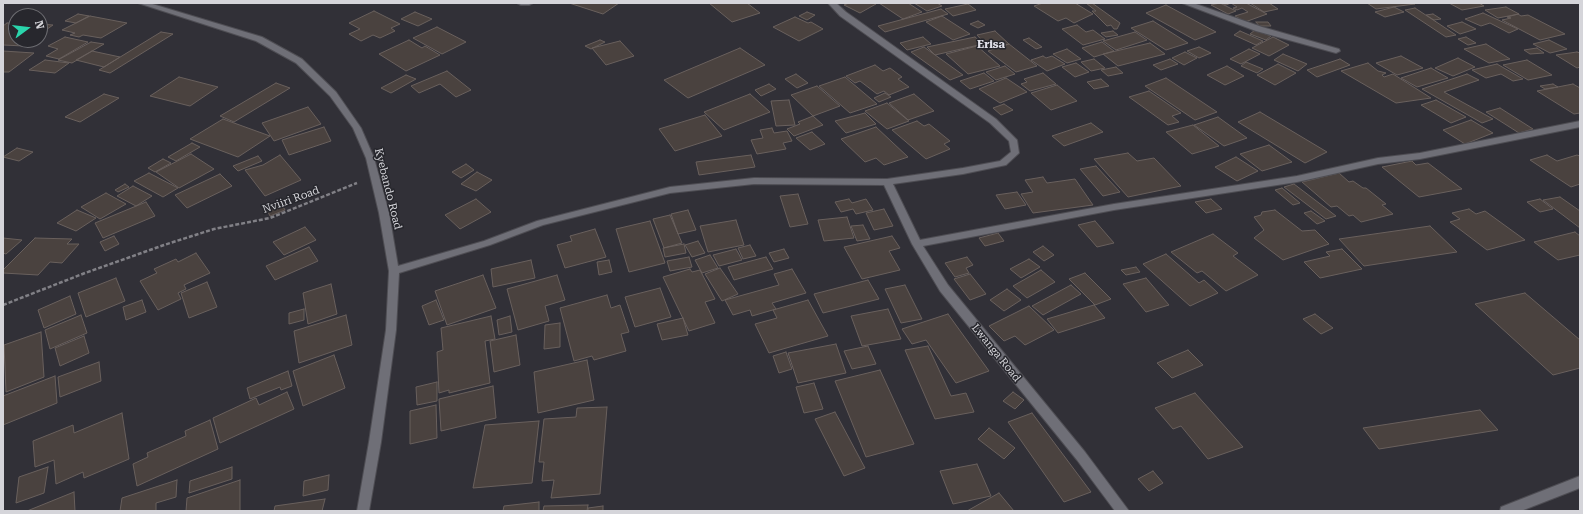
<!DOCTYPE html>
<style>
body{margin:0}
#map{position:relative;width:1583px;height:514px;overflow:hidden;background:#313037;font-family:"Roboto Serif",serif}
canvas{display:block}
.frame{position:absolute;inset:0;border:4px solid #d5d5da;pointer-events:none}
.north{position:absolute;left:8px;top:8px;width:40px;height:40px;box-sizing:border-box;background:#27272d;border:1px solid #6d6d72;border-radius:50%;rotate:75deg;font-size:11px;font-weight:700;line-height:16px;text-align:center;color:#d5d5da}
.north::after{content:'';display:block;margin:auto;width:14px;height:18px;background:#2ad5ac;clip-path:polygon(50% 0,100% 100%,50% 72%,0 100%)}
</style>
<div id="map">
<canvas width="1583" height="514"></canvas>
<div class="frame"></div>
<div class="north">N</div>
</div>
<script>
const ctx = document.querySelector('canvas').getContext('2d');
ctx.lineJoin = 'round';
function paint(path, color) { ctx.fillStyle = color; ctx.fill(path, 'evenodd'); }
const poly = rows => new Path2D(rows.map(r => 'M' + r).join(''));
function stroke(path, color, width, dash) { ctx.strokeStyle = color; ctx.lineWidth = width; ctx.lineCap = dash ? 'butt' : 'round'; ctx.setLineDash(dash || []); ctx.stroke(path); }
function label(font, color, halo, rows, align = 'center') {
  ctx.font = font + ' "Roboto Serif",serif'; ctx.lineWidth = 3; ctx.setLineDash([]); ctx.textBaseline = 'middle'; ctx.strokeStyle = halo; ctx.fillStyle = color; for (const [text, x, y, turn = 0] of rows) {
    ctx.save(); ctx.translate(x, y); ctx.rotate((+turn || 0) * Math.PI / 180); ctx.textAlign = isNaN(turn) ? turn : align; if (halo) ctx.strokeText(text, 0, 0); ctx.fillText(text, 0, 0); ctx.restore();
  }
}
const building = poly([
 [569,3,619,3,603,14,569,3],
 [709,3,747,3,760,13,732,22,709,3],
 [849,3,874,3,876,4,860,13,844,5,849,3],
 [879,3,908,3,922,12,903,19,879,3],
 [914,3,937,3,942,6,927,11,914,3],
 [1043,3,1075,3,1093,14,1074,23,1066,18,1058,21,1034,6,1043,3],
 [1086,3,1092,3,1120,23,1117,29,1114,29,1111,25,1107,26,1092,11,1096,11,1086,3],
 [1220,3,1236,11,1228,14,1211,5,1220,3],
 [1222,3,1246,3,1267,14,1245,22,1235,16,1248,12,1242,8,1237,10,1233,8,1237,7,1231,3,1226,5,1222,3],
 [1250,3,1269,3,1278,9,1264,12,1250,3],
 [1367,3,1413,3,1415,4,1376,9,1367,3],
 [1449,3,1479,3,1484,6,1462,10,1449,3],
 [968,4,976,10,953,16,945,9,968,4],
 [1166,5,1216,32,1195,40,1146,13,1166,5],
 [1394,7,1404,12,1385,17,1375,12,1394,7],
 [1506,7,1519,14,1498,18,1485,10,1506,7],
 [1415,8,1456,35,1446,37,1405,10,1415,8],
 [941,9,948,14,885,32,878,26,941,9],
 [374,11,400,24,391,28,395,31,380,38,373,35,361,41,349,34,360,29,349,23,374,11],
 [415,12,432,19,418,26,401,19,415,12],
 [807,12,815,15,807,20,799,16,807,12],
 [1483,13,1518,29,1509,33,1490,23,1481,26,1465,19,1483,13],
 [78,14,89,16,76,23,65,21,78,14],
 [1433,14,1441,19,1434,20,1426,15,1433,14],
 [1518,14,1521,16,1528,15,1565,34,1540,40,1502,20,1511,18,1507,17,1518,14],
 [90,16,127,23,101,38,83,35,79,37,70,35,75,33,62,30,90,16],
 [942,16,970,34,953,40,926,22,942,16],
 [795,17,808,23,811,22,823,29,799,41,773,27,795,17],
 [978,21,985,25,978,28,970,24,978,21],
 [1153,21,1188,43,1166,50,1131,28,1153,21],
 [1256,22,1268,22,1271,26,1259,26,1256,22],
 [1462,22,1476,29,1460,34,1447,26,1462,22],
 [7,23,16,23,16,40,32,40,24,46,3,45,3,26,7,23],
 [40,24,53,25,40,34,40,24],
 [1077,25,1086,32,1093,30,1105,39,1083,45,1062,29,1077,25],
 [437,27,466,42,442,54,413,38,437,27],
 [1255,30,1271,36,1266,40,1250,34,1255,30],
 [995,31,1009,44,989,48,977,35,995,31],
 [1113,31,1118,35,1106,37,1101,33,1113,31],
 [1240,31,1263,41,1256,45,1234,35,1240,31],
 [161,32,173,34,110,73,99,70,161,32],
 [1135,32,1147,40,1116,50,1103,41,1135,32],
 [65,37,88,42,59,59,46,56,58,49,48,46,65,37],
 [923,37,931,44,907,50,900,43,923,37],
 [975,37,983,44,935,55,927,47,975,37],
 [1273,37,1289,45,1269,56,1252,48,1273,37],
 [1466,37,1476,43,1468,45,1458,39,1466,37],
 [1029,38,1042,47,1036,49,1023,40,1029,38],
 [409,40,422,48,425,46,440,55,406,71,379,54,409,40],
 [600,40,605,42,591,49,585,46,600,40],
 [1549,40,1567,49,1550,53,1533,44,1549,40],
 [620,41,634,56,606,65,592,48,620,41],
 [91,42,104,44,72,63,58,60,91,42],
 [1102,42,1114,51,1094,57,1082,48,1102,42],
 [1150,43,1165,54,1118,66,1103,54,1150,43],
 [1009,44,1037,66,1016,72,988,51,1009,44],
 [1486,44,1510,59,1489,63,1464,49,1486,44],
 [977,46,1000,66,968,74,946,54,977,46],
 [924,47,963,75,950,80,911,52,924,47],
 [1199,47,1211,53,1199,58,1187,51,1199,47],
 [740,48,765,65,688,98,664,80,740,48],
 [1537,48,1544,53,1530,54,1524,50,1537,48],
 [1067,49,1081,59,1067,63,1053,54,1067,49],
 [1249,49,1260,54,1241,64,1230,59,1249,49],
 [3,51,34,53,9,72,3,72,3,51],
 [92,51,120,57,104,67,76,60,92,51],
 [1185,52,1197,58,1184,65,1172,58,1185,52],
 [1577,52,1580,53,1580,67,1577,68,1556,55,1577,52],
 [1283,54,1307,64,1298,71,1274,60,1283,54],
 [1043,56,1046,58,1052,56,1065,64,1047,71,1031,60,1043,56],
 [1401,56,1423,68,1397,75,1376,63,1401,56],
 [1458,58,1475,67,1453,76,1435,68,1458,58],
 [1094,59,1105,68,1091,71,1081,62,1094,59],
 [1170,59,1178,64,1161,70,1153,65,1170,59],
 [1340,59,1350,65,1317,77,1307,70,1340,59],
 [45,60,69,63,55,73,29,70,45,60],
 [1527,60,1552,75,1528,80,1503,65,1527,60],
 [1246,62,1263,69,1257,73,1241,66,1246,62],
 [1076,63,1089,72,1075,77,1062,67,1076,63],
 [1368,63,1378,71,1386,73,1382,75,1384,77,1393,74,1431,98,1396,103,1341,71,1368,63],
 [1278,64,1296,73,1275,85,1257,75,1278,64],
 [1497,64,1523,79,1513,81,1501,74,1486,78,1472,70,1497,64],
 [875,65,883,71,890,68,902,77,898,79,909,87,889,95,884,91,877,94,860,81,855,83,846,76,875,65],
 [1005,66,1015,74,996,80,986,72,1005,66],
 [1227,66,1244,76,1225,85,1207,75,1227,66],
 [1116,67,1123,73,1108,76,1101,70,1116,67],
 [1431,68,1448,78,1417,87,1401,78,1431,68],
 [447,71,471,90,456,97,440,84,419,93,411,86,447,71],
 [984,73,994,81,970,89,960,81,984,73],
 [1043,73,1056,84,1030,91,1021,84,1027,82,1024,79,1043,73],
 [796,74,808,83,797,88,785,79,796,74],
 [1467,74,1479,80,1444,92,1493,119,1482,123,1422,89,1467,74],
 [406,75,416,79,391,93,381,88,406,75],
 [179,77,218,87,190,106,150,96,179,77],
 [845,77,877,104,850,113,819,86,845,77],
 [1006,78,1027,92,1000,103,979,89,1006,78],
 [1166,78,1217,112,1195,120,1145,86,1166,78],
 [1101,79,1109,86,1094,89,1087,82,1101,79],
 [276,83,290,88,234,122,220,116,276,83],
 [769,84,776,89,761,96,755,90,769,84],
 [1553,84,1558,87,1545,89,1540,86,1553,84],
 [1573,84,1580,88,1580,113,1574,114,1537,91,1573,84],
 [1057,85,1077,101,1051,110,1031,93,1057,85],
 [817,86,840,106,813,116,791,95,817,86],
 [1149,91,1181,113,1172,116,1179,122,1168,125,1129,97,1149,91],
 [885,93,891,97,879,102,874,98,885,93],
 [104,94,119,98,80,122,65,117,104,94],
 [750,94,770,112,724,130,704,112,750,94],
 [914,94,934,111,908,120,889,103,914,94],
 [789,100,795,125,776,126,771,101,789,100],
 [1436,100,1466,117,1451,123,1421,105,1436,100],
 [887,103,909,121,887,129,865,111,887,103],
 [1004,104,1013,110,1001,115,993,108,1004,104],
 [308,107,321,124,274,141,262,123,308,107],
 [1500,108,1533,129,1519,133,1486,112,1500,108],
 [1260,112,1327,152,1305,163,1238,122,1260,112],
 [865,113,876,124,846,133,835,121,865,113],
 [705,115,722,136,675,151,659,129,705,115],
 [813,116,823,125,794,136,787,129,800,124,798,122,813,116],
 [1218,117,1247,138,1224,146,1194,125,1218,117],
 [223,119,270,136,238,157,190,139,223,119],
 [1471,120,1493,133,1465,144,1443,130,1471,120],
 [917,121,924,126,929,124,950,141,944,144,950,149,926,159,892,130,917,121],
 [1091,123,1103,132,1064,146,1052,136,1091,123],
 [1193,125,1219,146,1192,154,1166,132,1193,125],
 [324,127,331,141,289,155,282,140,324,127],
 [876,127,908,157,884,165,876,158,865,162,841,139,876,127],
 [772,128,774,133,787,131,792,141,783,143,786,149,757,154,751,140,763,138,760,130,772,128],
 [812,132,825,144,810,150,796,138,812,132],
 [192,143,200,147,176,161,168,157,192,143],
 [1269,145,1292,162,1262,171,1240,154,1269,145],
 [17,148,33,152,19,161,3,157,17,148],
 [1128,153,1137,161,1154,158,1181,186,1128,197,1094,159,1128,153],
 [191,154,214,169,179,188,156,172,191,154],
 [280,155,301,180,265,196,245,170,263,165,280,155],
 [751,155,755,167,699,175,696,162,751,155],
 [1547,155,1557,161,1577,155,1580,156,1580,184,1571,187,1530,160,1547,155],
 [258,156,262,161,238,171,233,166,258,156],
 [1236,157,1258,171,1237,181,1215,167,1236,157],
 [163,159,171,163,155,172,148,168,163,159],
 [1412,161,1416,165,1428,163,1462,189,1419,197,1382,167,1412,161],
 [466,164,474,170,461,178,452,172,466,164],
 [1096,166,1120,192,1103,196,1080,169,1096,166],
 [477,172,492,180,476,191,461,184,477,172],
 [149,173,178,188,163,197,134,181,149,173],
 [1339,173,1349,182,1353,181,1363,188,1366,188,1386,204,1382,205,1393,214,1361,222,1353,215,1349,216,1337,206,1331,207,1302,182,1339,173],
 [220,174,232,186,187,208,175,195,220,174],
 [1043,177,1047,183,1075,179,1093,205,1033,213,1021,194,1033,192,1025,180,1043,177],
 [125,184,129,187,118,192,115,190,125,184],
 [1294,184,1336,216,1326,219,1284,187,1294,184],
 [133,186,152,196,136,206,117,196,133,186],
 [1282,188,1300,203,1293,205,1275,190,1282,188],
 [1017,192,1026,205,1005,209,996,195,1017,192],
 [106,193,126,204,100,219,81,207,106,193],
 [798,194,808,224,790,227,780,196,798,194],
 [1560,197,1580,211,1580,228,1543,200,1560,197],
 [476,199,491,212,460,229,445,215,476,199],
 [849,199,852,203,866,199,873,210,856,214,853,209,841,212,835,202,849,199],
 [1211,199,1222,209,1206,213,1195,202,1211,199],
 [1540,199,1553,209,1540,212,1527,202,1540,199],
 [146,202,155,216,103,238,95,223,146,202],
 [281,203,285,210,270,216,266,208,281,203],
 [884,209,893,226,874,230,866,213,884,209],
 [1469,209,1476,214,1485,211,1525,240,1487,250,1450,222,1460,219,1452,213,1469,209],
 [77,210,96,218,76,231,57,223,77,210],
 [688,210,696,230,678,234,671,214,688,210],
 [1275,210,1302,231,1315,230,1329,244,1283,260,1254,238,1264,230,1254,217,1261,215,1262,212,1275,210],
 [1311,211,1325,221,1317,224,1304,213,1311,211],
 [670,215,682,243,664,248,653,219,670,215],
 [847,217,854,238,824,241,818,220,847,217],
 [736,220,744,245,708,252,700,226,736,220],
 [650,221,665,263,629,272,616,229,650,221],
 [1095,221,1114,243,1097,247,1078,225,1095,221],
 [863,225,870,239,857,241,851,226,863,225],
 [1430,226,1457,252,1364,266,1339,239,1430,226],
 [305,227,316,240,284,255,273,242,305,227],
 [595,229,606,257,565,268,557,245,572,241,570,236,595,229],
 [1575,232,1580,236,1580,255,1558,260,1534,242,1575,232],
 [998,233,1004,241,985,246,979,238,998,233],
 [1213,234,1238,253,1233,256,1258,275,1226,291,1202,271,1197,273,1171,252,1213,234],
 [114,236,119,244,105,251,100,242,114,236],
 [892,236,900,248,889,251,900,270,862,279,844,247,892,236],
 [3,238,22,240,6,254,3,253,3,238],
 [35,238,72,239,67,244,79,244,62,263,50,262,38,275,3,273,3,270,35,238],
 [698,241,705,253,692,257,685,245,698,241],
 [684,244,686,253,665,257,663,248,684,244],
 [750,245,756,256,743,259,738,248,750,245],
 [1043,246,1054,255,1044,261,1033,252,1043,246],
 [309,247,318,261,275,280,266,266,309,247],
 [736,249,742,260,719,266,713,255,736,249],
 [784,249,789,258,774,262,769,253,784,249],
 [1342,249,1362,269,1320,278,1304,262,1330,256,1326,252,1342,249],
 [196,253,210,273,184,285,186,289,178,293,181,299,158,310,140,281,157,273,154,269,176,259,178,262,196,253],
 [1166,254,1199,283,1204,280,1218,293,1190,306,1143,264,1166,254],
 [710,255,718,268,702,273,695,260,710,255],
 [689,257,692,267,670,271,667,261,689,257],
 [766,257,773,269,734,280,728,267,766,257],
 [967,257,973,265,966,268,969,273,955,277,945,263,967,257],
 [1029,259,1040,267,1021,278,1010,269,1029,259],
 [531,260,535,278,493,287,491,269,531,260],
 [609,260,612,272,599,275,597,262,609,260],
 [1136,267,1140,272,1126,275,1121,270,1136,267],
 [720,268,738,294,722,301,705,274,720,268],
 [690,269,692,272,700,270,715,299,705,302,715,323,689,331,663,277,690,269],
 [792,269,806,293,772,303,776,309,752,316,750,310,733,315,725,300,779,285,774,274,792,269],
 [1041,270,1055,282,1027,298,1013,286,1041,270],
 [1085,273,1111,299,1095,305,1069,279,1085,273],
 [970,274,986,294,970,300,954,279,970,274],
 [483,275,496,308,447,325,435,291,483,275],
 [557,275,565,300,545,306,549,321,518,330,507,289,557,275],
 [116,278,125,301,86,317,78,293,116,278],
 [1146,278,1169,305,1146,312,1123,284,1146,278],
 [868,280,879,299,823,313,814,294,868,280],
 [207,282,217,307,189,318,181,293,207,282],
 [331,284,337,314,308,324,303,293,331,284],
 [905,285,922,319,901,323,885,289,905,285],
 [1071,285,1081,294,1043,315,1032,306,1071,285],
 [660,288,671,317,635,327,625,297,660,288],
 [1007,289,1021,300,1004,311,990,300,1007,289],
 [1525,293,1580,340,1580,368,1553,375,1475,304,1525,293],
 [607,295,611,308,620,305,629,332,621,334,626,351,594,360,592,356,574,361,560,308,607,295],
 [70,296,76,314,44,328,38,310,70,296],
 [142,300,146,312,126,320,123,307,142,300],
 [436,300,444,320,429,325,422,306,436,300],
 [808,300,828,336,769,353,755,324,777,318,773,310,808,300],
 [1094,305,1105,318,1058,333,1047,319,1094,305],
 [1029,306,1054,330,1025,345,1015,336,1004,341,989,326,1029,306],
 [304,309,304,320,289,324,289,313,304,309],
 [888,309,901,339,862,346,851,316,888,309],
 [948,314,989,371,956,383,926,340,912,344,902,329,948,314],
 [1315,314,1333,328,1321,334,1303,319,1315,314],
 [81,315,87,333,50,349,45,330,81,315],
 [346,315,352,345,299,363,294,331,346,315],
 [491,316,495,339,485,341,490,383,449,393,449,390,439,393,437,352,443,350,441,328,491,316],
 [510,316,512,332,499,335,497,320,510,316],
 [683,318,688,335,662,340,657,324,683,318],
 [560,323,560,347,544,349,545,325,560,323],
 [41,332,44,377,6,392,4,345,41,332],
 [516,335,520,365,494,372,490,341,516,335],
 [84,336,89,353,60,366,55,348,84,336],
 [836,344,846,373,798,383,788,353,836,344],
 [868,346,876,364,852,369,844,351,868,346],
 [928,346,951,396,966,393,974,412,935,419,905,350,928,346],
 [1188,350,1203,365,1172,378,1157,363,1188,350],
 [786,352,792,369,779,373,773,356,786,352],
 [334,355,345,388,303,406,293,371,334,355],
 [587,360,594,400,538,413,534,372,587,360],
 [99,362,101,381,60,397,58,377,99,362],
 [880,370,914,444,866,457,835,381,880,370],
 [288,371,292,386,281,390,280,387,250,399,247,388,288,371],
 [55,376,57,403,3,425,3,396,55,376],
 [437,382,437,401,417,405,416,387,437,382],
 [814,383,823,409,804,413,796,387,814,383],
 [493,386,496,418,441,431,439,399,493,386],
 [287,392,294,409,220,443,213,418,256,398,259,405,287,392],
 [1013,392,1024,400,1015,409,1003,401,1013,392],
 [1195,393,1243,447,1208,459,1181,426,1173,429,1155,408,1195,393],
 [436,405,437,438,410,444,410,411,436,405],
 [607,407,600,494,551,498,554,480,542,481,544,462,539,462,544,419,576,417,577,408,607,407],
 [1480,410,1498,430,1379,449,1363,428,1480,410],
 [835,412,865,468,844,476,815,419,835,412],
 [122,413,129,459,84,478,83,472,56,484,54,460,35,467,33,441,73,425,74,433,122,413],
 [1032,413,1091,492,1064,502,1008,422,1032,413],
 [210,420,218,449,137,486,133,464,148,457,147,453,186,436,185,431,210,420],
 [539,421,532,483,473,488,485,425,539,421],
 [989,428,1015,448,1004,459,978,439,989,428],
 [977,464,991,496,953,504,940,471,977,464],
 [48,467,44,493,16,503,19,477,48,467],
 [232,467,232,479,189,493,190,481,232,467],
 [1153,471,1163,483,1149,491,1138,479,1153,471],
 [329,475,328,490,303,496,304,481,329,475],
 [177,480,176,497,156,503,156,511,120,511,122,498,177,480],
 [240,480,240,511,186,511,187,498,240,480],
 [74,492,75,511,27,511,74,492],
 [999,493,1014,511,967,511,999,493],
 [325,499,322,511,274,511,275,506,325,499],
 [539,502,539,511,503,511,504,506,539,502],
 [588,505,587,511,543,511,544,506,588,505],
 [603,506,603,511,588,511,588,508,603,506]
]);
const path = poly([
 [3,305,85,273,164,245,214,229,270,218,357,183]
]);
const minor = poly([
 [138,3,149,3,262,37,302,59,336,92,361,128,374,158,389,213,398,266,484,241,537,221,670,187,754,178,887,179,963,168,1000,161,1011,152,1009,141,990,123,840,16,828,3,836,3,846,12,996,119,1017,140,1019,153,1006,165,963,174,893,184,920,240,1114,204,1297,176,1378,158,1420,153,1580,121,1580,127,1420,159,1378,164,1297,182,1114,210,923,246,948,285,1085,452,1129,511,1115,511,1077,460,940,291,912,244,884,185,754,184,670,193,543,225,490,245,399,273,396,330,381,442,369,511,357,511,369,442,386,330,389,271,379,213,366,158,353,128,330,96,296,63,256,41,138,3],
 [517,3,533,3,529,5,521,5,517,3],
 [1182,3,1193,3,1262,27,1339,49,1340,51,1336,53,1256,31,1182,3],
 [1580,476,1580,488,1521,511,1500,511,1501,507,1580,476]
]);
const farQuarternames = [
 ["Erisa",991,45]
];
const streetNames = [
 ["Kyebando Road",388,189,76],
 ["Nviiri Road",291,200,-20],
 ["Lwanga Road",996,353,51]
];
paint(building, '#4a423f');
stroke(building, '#69605d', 1);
stroke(minor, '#4e4d53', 2);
stroke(path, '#818086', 2.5, [4, 2]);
paint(minor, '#6f6f77');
label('bold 11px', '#e0e0e9', '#27272d', farQuarternames);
label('11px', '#d5d5da', '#27272d', streetNames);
</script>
